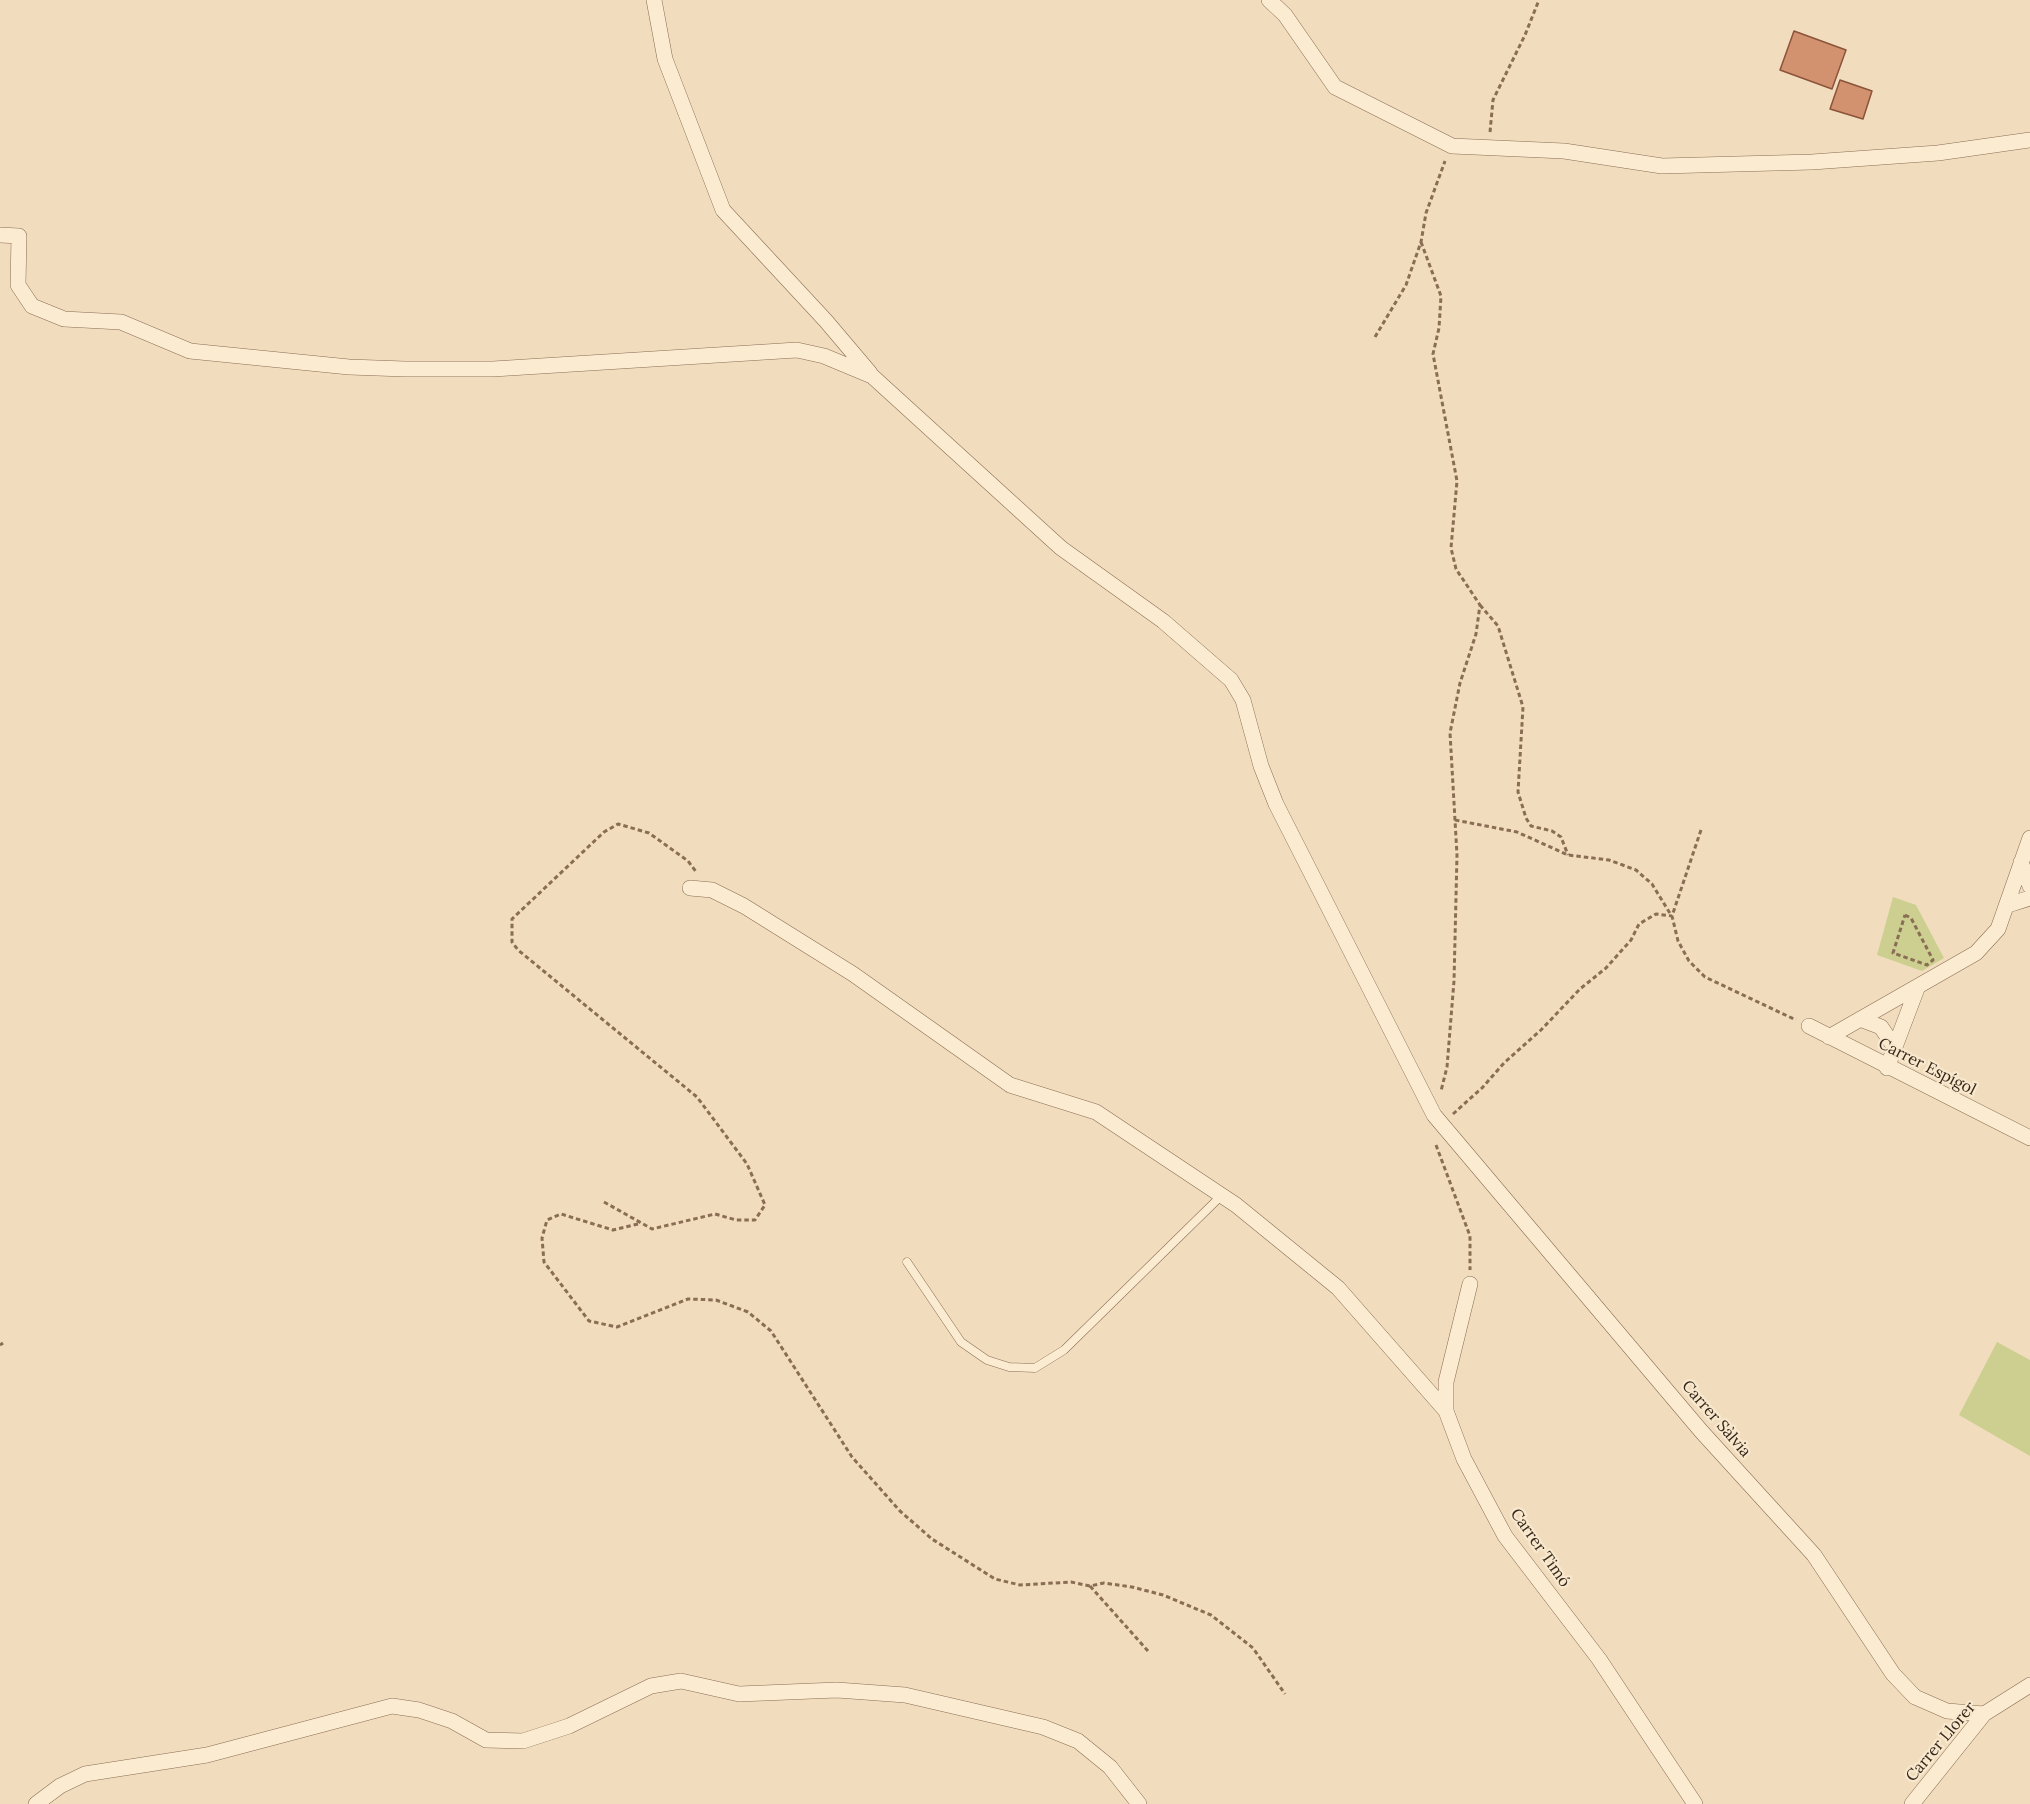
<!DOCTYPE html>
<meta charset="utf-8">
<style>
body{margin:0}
canvas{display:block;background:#f1ddbd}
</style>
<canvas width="2030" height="1804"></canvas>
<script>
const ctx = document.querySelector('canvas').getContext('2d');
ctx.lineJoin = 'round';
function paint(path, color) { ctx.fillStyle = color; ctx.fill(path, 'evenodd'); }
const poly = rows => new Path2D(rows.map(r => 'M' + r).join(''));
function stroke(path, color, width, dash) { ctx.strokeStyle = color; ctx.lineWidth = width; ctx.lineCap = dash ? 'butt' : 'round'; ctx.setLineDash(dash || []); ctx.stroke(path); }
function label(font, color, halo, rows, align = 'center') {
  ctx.font = font + ' Lora,serif'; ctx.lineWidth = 4.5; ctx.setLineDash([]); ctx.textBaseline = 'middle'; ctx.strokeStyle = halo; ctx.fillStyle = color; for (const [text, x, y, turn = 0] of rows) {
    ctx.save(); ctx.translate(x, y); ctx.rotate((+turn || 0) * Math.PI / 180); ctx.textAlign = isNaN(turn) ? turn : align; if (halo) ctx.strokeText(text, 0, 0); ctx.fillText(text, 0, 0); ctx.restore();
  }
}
const green = poly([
 [1893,897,1916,905,1944,958,1922,971,1877,955],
 [1997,1342,2030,1360,2030,1456,1959,1415]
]);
const building = poly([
 [1794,31,1846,50,1832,89,1780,70,1794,31],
 [1840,80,1872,91,1863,119,1830,109,1840,80]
]);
const path = poly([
 [1490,132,1493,100,1525,35,1539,0],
 [1421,242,1441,296,1439,328,1433,354,1457,481,1451,548,1456,569,1480,605,1476,634,1460,683,1450,733,1457,855,1454,981,1447,1067,1441,1091],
 [1375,337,1406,285,1421,242,1426,213,1445,161],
 [1480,605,1498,626,1523,707,1518,792,1526,818,1531,826,1552,831,1561,837,1568,855],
 [1455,820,1517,832,1568,855,1609,860,1636,870,1652,884,1671,915],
 [1701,830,1672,916,1678,941,1689,961,1705,977,1796,1020],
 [1905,915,1911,918,1933,960,1927,965,1893,953,1905,915],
 [1453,1114,1482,1088,1504,1063,1541,1030,1580,989,1606,968,1631,940,1639,924,1656,914,1672,916],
 [1436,1145,1470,1236,1470,1270],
 [604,1202,652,1229,715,1214,736,1220,755,1220,765,1205,747,1164,697,1097,518,950,512,942,512,919,604,832,618,824,649,833,688,861,697,873],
 [638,1224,613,1230,561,1214,547,1220,542,1238,544,1262,589,1321,617,1327,688,1299,716,1300,748,1312,771,1331,852,1457,900,1511,932,1539,995,1579,1020,1585,1071,1582,1090,1586],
 [0,1345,3,1343],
 [1148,1651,1090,1586,1104,1583,1132,1587,1163,1595,1211,1615,1253,1648,1285,1694]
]);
const lane = poly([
 [907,1262,961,1342,987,1360,1009,1367,1035,1368,1064,1350,1221,1196]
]);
const street = poly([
 [654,0,665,59,723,210,826,321,870,373],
 [1269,0,1285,15,1335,87,1452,146,1564,151,1662,166,1812,162,1938,153,2030,140],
 [0,235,19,236,18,285,32,306,64,319,121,322,190,351,349,367,405,369,493,369,797,350,824,356,872,376,1061,548,1163,621,1231,680,1243,700,1261,766,1276,804,1434,1115,1701,1431,1814,1555,1893,1674,1915,1697,1947,1711,1984,1714],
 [2021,862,2030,886],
 [690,888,712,890,744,906,853,974,1010,1085,1096,1112,1236,1205,1338,1288,1446,1411],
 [2008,905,2030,898],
 [1860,1019,1881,1027,1895,1048],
 [1809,1026,2030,1138],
 [1829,1037,1976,953,1998,929,2030,838],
 [1887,1068,1918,986],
 [1470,1284,1446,1382,1446,1411,1464,1459,1505,1536,1599,1659,1695,1804],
 [36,1804,60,1786,85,1774,207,1755,392,1706,419,1710,452,1721,486,1740,523,1741,569,1726,651,1686,681,1681,739,1694,837,1690,905,1695,1043,1727,1078,1741,1110,1767,1139,1804],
 [1912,1804,1984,1714,2030,1685]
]);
const streetNames = [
 ["Carrer Espígol",1927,1067,27],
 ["Carrer Sàlvia",1716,1419,49],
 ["Carrer Timó",1540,1548,55],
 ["Carrer Llorer",1941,1742,-50]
];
paint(green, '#cccf90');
paint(building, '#d2916f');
stroke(building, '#8b5339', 1.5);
stroke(lane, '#8a6d55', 9);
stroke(street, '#8a6d55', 16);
stroke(path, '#8a6d55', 3, [4.5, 3]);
stroke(lane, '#fbebd0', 8);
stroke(street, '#fbebd0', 15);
label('16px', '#38271b', '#f8e8cd', streetNames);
</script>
